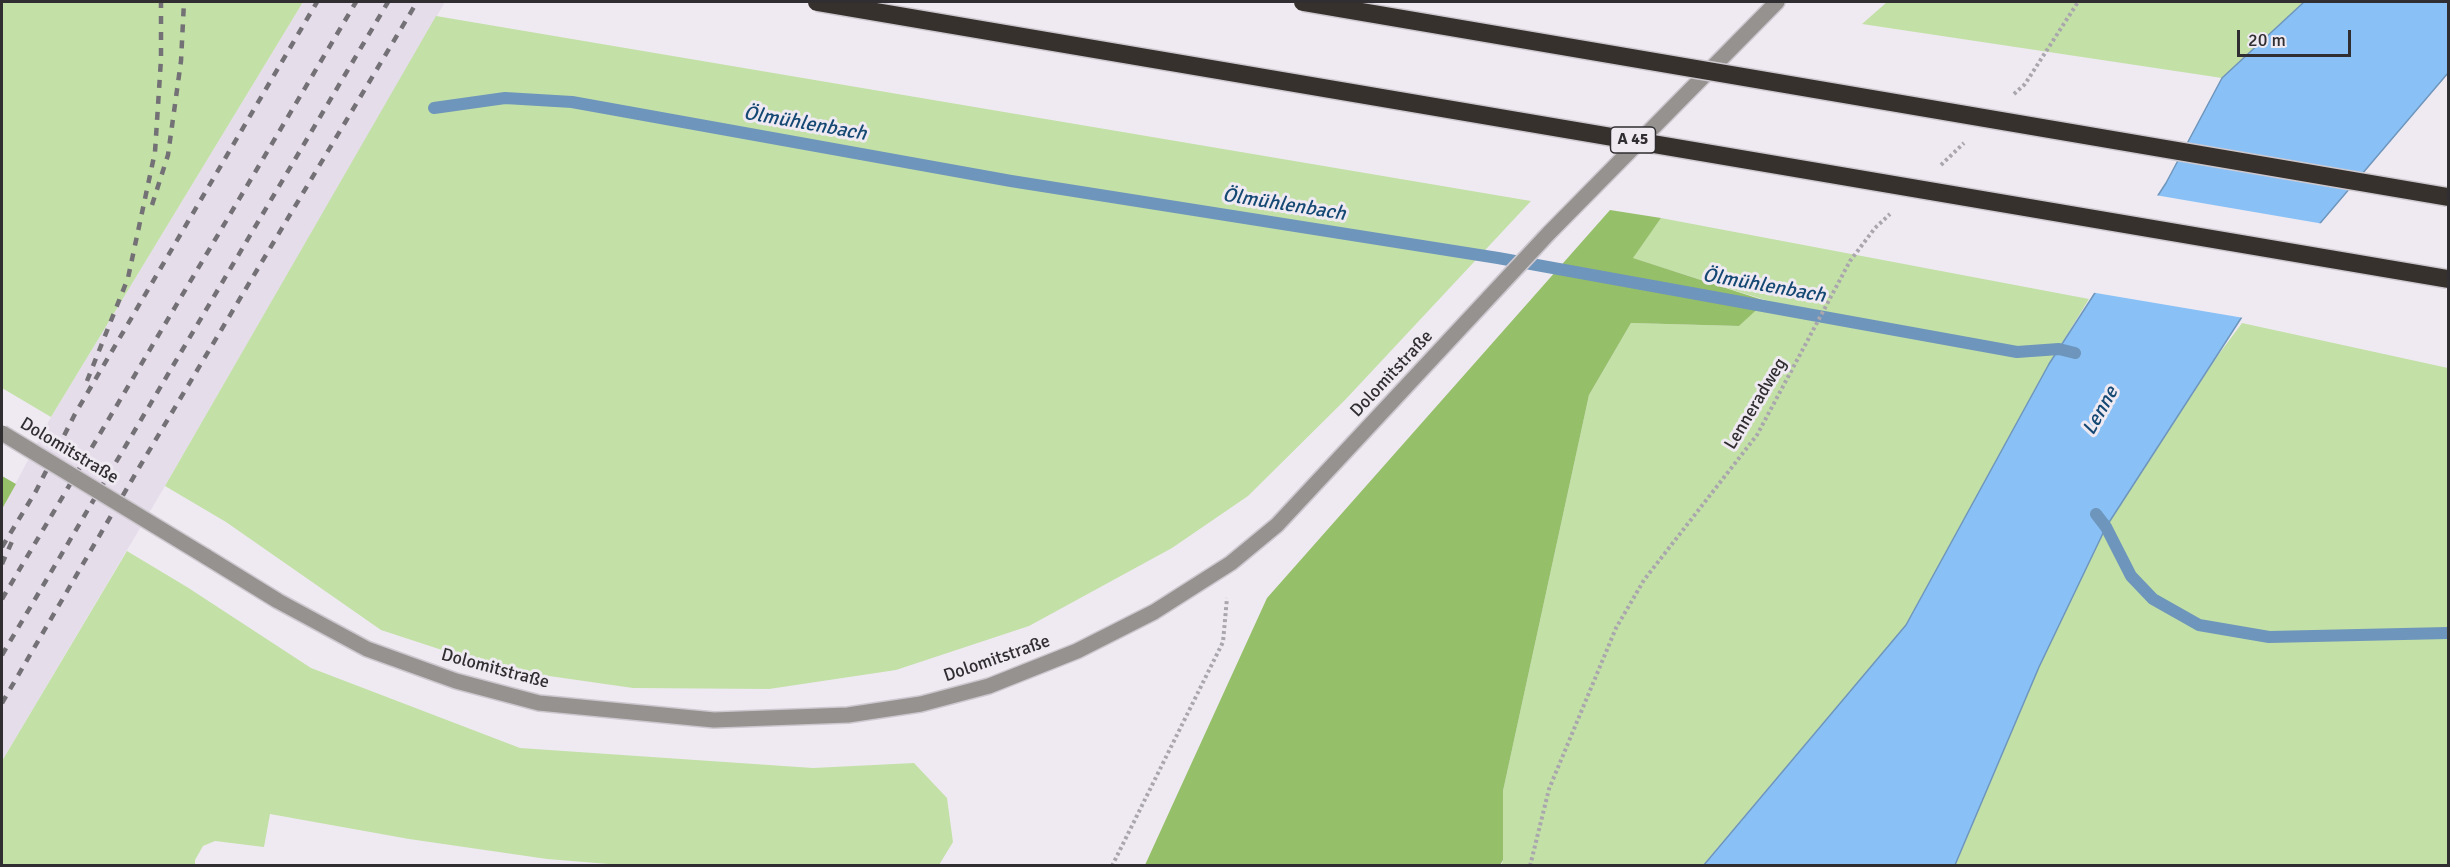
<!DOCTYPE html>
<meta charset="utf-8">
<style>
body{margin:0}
#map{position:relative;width:2450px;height:867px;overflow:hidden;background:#efeaf2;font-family:Signika,sans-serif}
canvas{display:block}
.frame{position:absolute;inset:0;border:3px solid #302e31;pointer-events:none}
.scale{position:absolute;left:2237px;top:30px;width:114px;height:27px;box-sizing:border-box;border:3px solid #302e31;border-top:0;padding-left:8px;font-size:18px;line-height:21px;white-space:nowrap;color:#302e31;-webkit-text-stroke:4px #efeaf2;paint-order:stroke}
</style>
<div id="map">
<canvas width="2450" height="867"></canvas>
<div class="frame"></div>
<div class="scale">20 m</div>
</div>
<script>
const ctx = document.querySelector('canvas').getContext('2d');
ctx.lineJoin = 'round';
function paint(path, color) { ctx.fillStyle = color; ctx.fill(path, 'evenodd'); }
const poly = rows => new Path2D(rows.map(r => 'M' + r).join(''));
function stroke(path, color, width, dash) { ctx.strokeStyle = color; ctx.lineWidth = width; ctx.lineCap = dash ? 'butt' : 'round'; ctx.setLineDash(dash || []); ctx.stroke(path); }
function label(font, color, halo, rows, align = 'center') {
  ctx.font = font + ' Signika,sans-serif'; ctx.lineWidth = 6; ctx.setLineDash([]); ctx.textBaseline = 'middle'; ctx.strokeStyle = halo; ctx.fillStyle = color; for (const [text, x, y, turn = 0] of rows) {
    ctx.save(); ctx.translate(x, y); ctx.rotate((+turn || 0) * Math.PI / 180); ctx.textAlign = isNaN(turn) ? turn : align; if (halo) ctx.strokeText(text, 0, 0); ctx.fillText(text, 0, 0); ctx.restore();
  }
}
const built = poly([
 [303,2,445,2,165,486,2,761,2,509,51,417]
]);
const green = poly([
 [2,2,303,2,51,417,2,388],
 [1887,2,2304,2,2222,78,1862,24],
 [436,16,1531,201,1345,400,1248,496,1172,548,1029,626,896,670,769,689,633,688,500,669,381,630,226,522,165,486],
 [1661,218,2089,299,2049,364,1906,625,1703,865,1501,866,1503,860,1503,791,1589,395,1631,323,1739,326,1765,300,1632,258],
 [2242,323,2448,368,2448,865,1955,866,2039,667,2106,527,2216,358],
 [127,551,187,587,311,668,520,748,813,768,914,763,947,798,953,842,939,865,621,865,547,859,409,839,270,814,264,847,215,841,203,846,195,860,195,865,2,865,2,761]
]);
const forest = poly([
 [1610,210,1661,218,1633,258,1766,301,1739,326,1631,323,1589,395,1503,791,1503,860,1500,865,1145,865,1267,598],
 [2,476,16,484,2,509]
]);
const water = poly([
 [2304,2,2448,2,2448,73,2247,309,2106,527,2039,667,1955,865,1703,866,1906,625,2049,364,2166,183,2222,78,2304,2]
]);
const pier = poly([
 [2155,195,2324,224,2244,318,2090,292]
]);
const stream = poly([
 [434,108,505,98,572,102,1011,181,1498,258,2017,352,2059,349,2075,353],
 [2096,514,2106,527,2131,576,2153,599,2199,625,2269,637,2448,633]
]);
const path = poly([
 [2014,94,2025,84,2078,2],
 [1941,165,1964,143],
 [1112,866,1223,642,1227,598],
 [1530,866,1549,789,1616,628,1644,580,1757,435,1850,261,1875,228,1890,214]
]);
const minor = poly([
 [205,556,278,601,367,649,456,681,539,703,714,720,848,715,921,704,989,686,1077,651,1154,612,1231,563,1277,525,1549,233,1777,2]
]);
const rail = poly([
 [152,205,168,155,181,61,184,2],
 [87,381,128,278,155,152,161,59,161,2],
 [2,547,36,491,75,414,317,2],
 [2,564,13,539],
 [2,599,356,2],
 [2,655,388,2],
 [2,703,140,466,417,2]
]);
const minorBridge = poly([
 [2,433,205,556]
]);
const highwayBridge = poly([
 [817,2,2448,279],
 [1303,2,2448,197]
]);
const shields = [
 [1633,140,45]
];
const shieldNames = [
 ["A 45",1633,140]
];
const streetNames = [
 ["Dolomitstraße",1392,374,-47],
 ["Lenneradweg",1756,404,-59],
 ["Dolomitstraße",69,451,31],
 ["Dolomitstraße",997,659,-19],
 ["Dolomitstraße",495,669,15]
];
const waterNames = [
 ["Ölmühlenbach",805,124,10],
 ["Ölmühlenbach",1284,205,9],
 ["Ölmühlenbach",1764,286,10],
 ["Lenne",2101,411,-61]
];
paint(built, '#e6ddeb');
paint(green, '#c3e0a7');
paint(forest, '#96bf6a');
paint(water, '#89c1f6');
stroke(water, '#6e95bb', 1.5);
paint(pier, '#efeaf2');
stroke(stream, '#6e95bb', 12);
stroke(minor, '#cdc8cf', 18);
stroke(path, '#aaa6ad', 4, [3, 3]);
stroke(minor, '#95928f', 15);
stroke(rail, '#747176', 4.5, [8, 8]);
stroke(minorBridge, '#cdc8cf', 18, []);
stroke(highwayBridge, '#cdc8cf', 21, []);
stroke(minorBridge, '#95928f', 15);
stroke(highwayBridge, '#36312c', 18);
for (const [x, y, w] of shields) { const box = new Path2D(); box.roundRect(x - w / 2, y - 13, w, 26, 4.5); ctx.fillStyle = '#efeaf2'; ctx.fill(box); stroke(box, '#302e31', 1.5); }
label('bold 16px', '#302e31', null, shieldNames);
label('18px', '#302e31', '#efeaf2', streetNames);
label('italic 20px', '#154873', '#efeaf2', waterNames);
</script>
